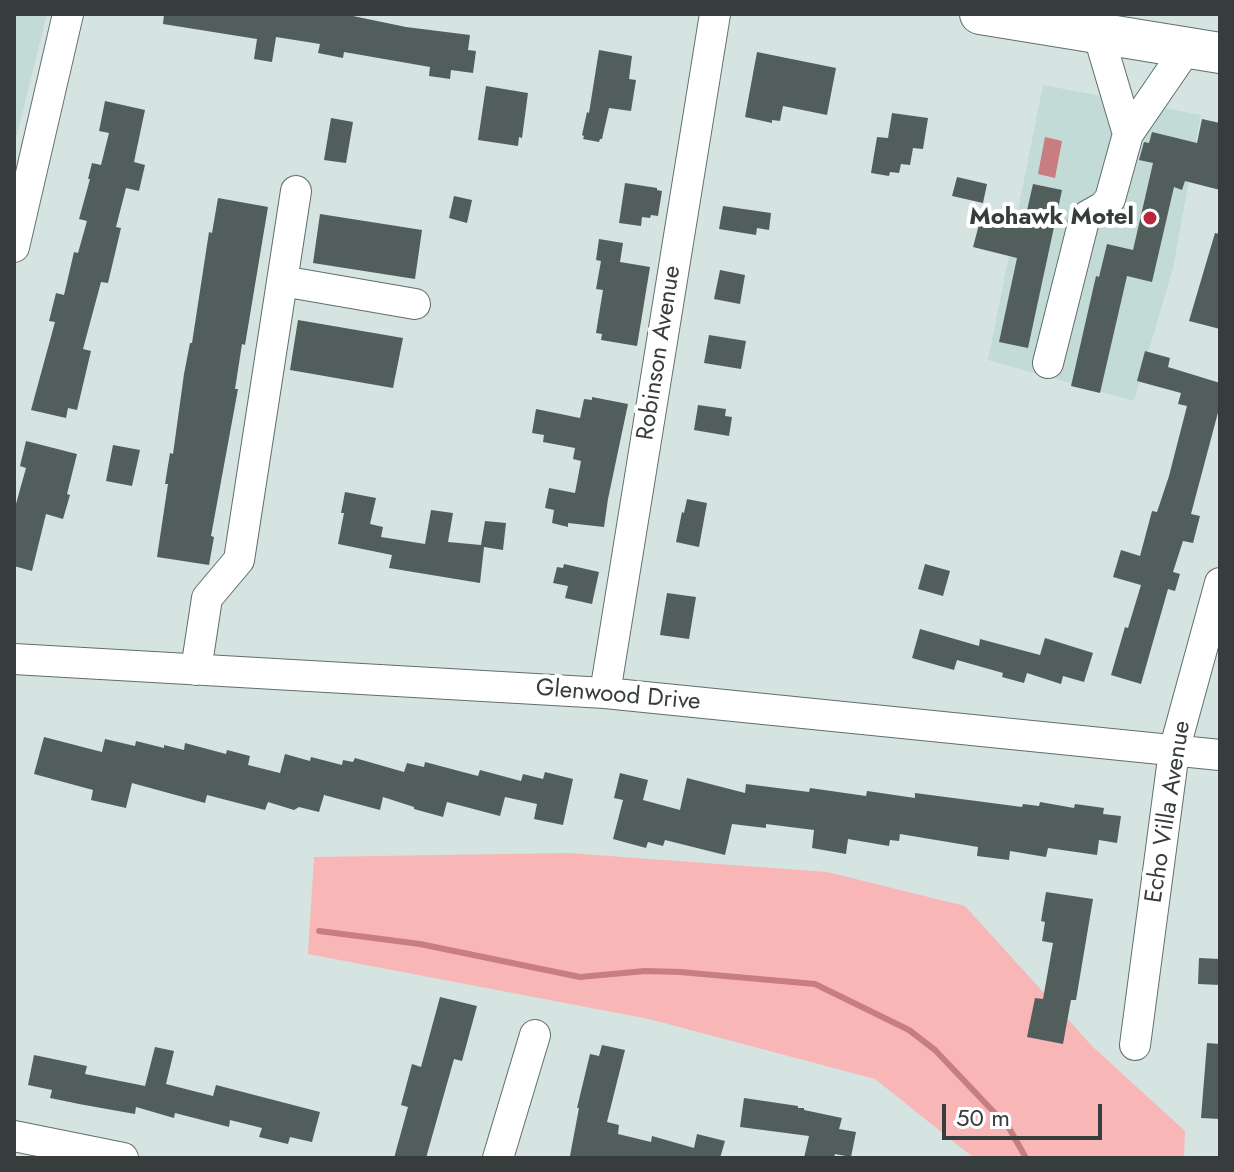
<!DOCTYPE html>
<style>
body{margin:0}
#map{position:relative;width:1234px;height:1172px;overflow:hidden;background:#d5e4e1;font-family:Jost,sans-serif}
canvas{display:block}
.frame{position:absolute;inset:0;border:16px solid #373d3c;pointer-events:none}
.scale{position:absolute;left:942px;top:1104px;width:160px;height:36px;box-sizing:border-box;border:4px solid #373d3c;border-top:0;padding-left:10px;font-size:24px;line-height:28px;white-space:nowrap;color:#373d3c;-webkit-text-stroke:6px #fff;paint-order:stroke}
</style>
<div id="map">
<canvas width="1234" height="1172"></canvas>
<div class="frame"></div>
<div class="scale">50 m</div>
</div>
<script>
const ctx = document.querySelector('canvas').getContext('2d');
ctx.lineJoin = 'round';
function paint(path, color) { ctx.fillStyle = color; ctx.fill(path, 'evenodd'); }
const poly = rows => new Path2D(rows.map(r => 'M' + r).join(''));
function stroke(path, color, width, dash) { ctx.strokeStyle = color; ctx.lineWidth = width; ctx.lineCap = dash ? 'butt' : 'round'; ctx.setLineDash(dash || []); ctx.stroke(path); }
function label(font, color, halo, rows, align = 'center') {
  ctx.font = font + ' Jost,sans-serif'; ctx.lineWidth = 8; ctx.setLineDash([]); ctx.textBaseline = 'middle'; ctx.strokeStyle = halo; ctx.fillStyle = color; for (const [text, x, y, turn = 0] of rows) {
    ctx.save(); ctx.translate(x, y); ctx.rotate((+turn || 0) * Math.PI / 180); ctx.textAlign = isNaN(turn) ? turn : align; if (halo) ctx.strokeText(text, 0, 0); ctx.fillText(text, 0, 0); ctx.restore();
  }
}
const built = poly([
 [14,14,47,14,14,147],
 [1043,85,1201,115,1173,268,1134,401,988,360]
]);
const green = poly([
 [569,853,827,872,965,906,1093,1047,1185,1131,1184,1158,974,1158,875,1079,649,1019,308,954,314,857]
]);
const water = poly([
 [1045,137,1062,141,1055,178,1038,174]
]);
const stream = poly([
 [319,931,420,944,580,977,645,971,680,972,815,984,909,1030,935,1050,1009,1128,1026,1158]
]);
const building = poly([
 [164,14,354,14,353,16,406,27,470,35,468,50,476,51,473,73,451,70,450,79,429,76,430,67,344,52,343,58,318,53,320,44,276,37,272,62,254,59,257,39,163,24],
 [599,50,632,56,629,79,636,80,631,111,609,108,602,139,600,139,599,142,583,139,584,136,582,135,587,112,589,113],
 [757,52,836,68,827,115,783,106,780,121,772,120,772,123,745,117],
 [486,86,528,93,522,138,519,137,518,146,478,140],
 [105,101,145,110,134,162,145,165,139,191,126,188,116,227,121,228,108,283,101,282,83,349,91,351,77,410,68,408,66,418,31,410,55,322,49,321,56,293,64,295,74,252,78,253,87,221,79,219,90,179,88,179,92,163,101,165,109,133,99,131],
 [892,113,928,118,923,149,913,148,910,165,901,164,899,173,890,172,889,176,871,173,877,137,888,138],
 [331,118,353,122,346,163,324,160],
 [1202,119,1220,123,1220,190,1185,181,1182,190,1174,187,1152,282,1127,276,1100,393,1071,386,1096,276,1099,277,1107,244,1133,250,1153,163,1139,160,1144,142,1149,143,1152,132,1197,143],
 [957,177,987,184,983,203,952,196],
 [625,183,657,188,657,190,662,191,658,216,651,215,650,218,642,217,641,226,619,223],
 [1033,184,1062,190,1028,348,999,342,1017,258,973,247,981,217,1023,228],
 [454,196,472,200,467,223,449,218],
 [218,198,268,207,245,345,242,344,235,389,238,389,211,536,214,537,209,565,157,557,168,484,165,484,170,453,173,454,184,374,190,343,192,343,209,232,212,233],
 [723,206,771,213,769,230,757,228,756,235,719,229],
 [320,214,422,230,415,279,313,263],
 [1215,233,1220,234,1220,329,1189,321],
 [599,239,623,243,620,262,650,267,637,346,601,340,602,334,596,333,603,290,596,289,601,261,596,260],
 [720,270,745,275,740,304,714,299],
 [298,320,403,338,393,388,290,370],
 [709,335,746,341,741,369,704,363],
 [1145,351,1170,358,1168,367,1220,383,1220,405,1191,514,1200,516,1193,543,1183,541,1173,572,1180,574,1175,591,1168,589,1141,684,1111,675,1125,627,1128,628,1141,585,1113,577,1121,550,1140,556,1152,511,1157,512,1169,476,1187,406,1178,404,1181,393,1137,381],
 [592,397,628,404,608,499,604,527,568,523,568,527,552,523,554,510,545,508,549,488,575,493,581,461,573,459,575,448,543,442,544,435,532,433,536,409,580,418,584,399,592,400],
 [698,405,726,409,725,416,732,417,729,436,694,430],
 [26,441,77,454,67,494,70,495,63,519,46,514,32,571,14,566,14,511,26,468,20,466],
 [113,445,140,450,132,486,106,481],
 [345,492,376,498,370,524,383,527,381,537,425,544,431,510,453,513,448,542,481,545,485,521,506,523,503,550,484,547,480,583,389,568,392,555,338,544,344,513,341,513],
 [687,499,707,503,699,547,676,542,682,512,684,513],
 [564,564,599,572,592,604,565,598,568,586,553,583,557,567,563,568],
 [925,564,950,571,943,596,918,589],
 [667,593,696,597,689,639,660,635],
 [920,629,979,646,980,639,1040,655,1045,638,1093,653,1084,682,1063,676,1061,684,1027,673,1024,683,1002,677,1003,673,957,660,954,670,912,658],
 [44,737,102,752,105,739,135,746,136,741,164,748,164,745,184,750,185,743,226,754,227,750,250,756,248,765,280,773,285,754,310,761,311,757,342,765,343,760,353,762,355,758,404,772,407,763,424,767,425,762,478,776,480,770,521,781,523,774,543,779,545,772,573,779,563,825,534,819,537,804,505,797,500,816,447,802,443,817,414,809,414,807,383,797,380,810,324,795,319,812,299,807,294,810,268,802,265,810,207,795,205,803,132,783,126,808,91,800,93,790,34,774],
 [620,773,648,780,643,800,680,810,687,778,745,793,746,784,809,792,810,788,866,796,867,791,915,798,915,793,1022,807,1023,804,1039,806,1040,802,1074,808,1075,804,1104,808,1103,814,1121,816,1117,843,1099,840,1097,855,1048,848,1046,857,1010,851,1009,860,977,856,978,847,900,834,899,841,890,840,889,846,848,839,846,854,812,848,814,830,766,824,766,828,732,824,725,855,665,840,663,846,648,842,646,848,613,839,623,800,614,798],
 [1046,892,1093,899,1076,1000,1071,1000,1063,1044,1027,1037,1035,998,1043,999,1053,943,1042,941,1045,922,1041,921],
 [1199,958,1220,959,1220,985,1198,984],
 [440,997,477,1006,462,1061,454,1059,426,1158,394,1158,408,1107,401,1105,412,1064,421,1067],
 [1207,1043,1220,1044,1220,1119,1201,1118],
 [602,1045,625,1050,607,1122,619,1125,618,1134,651,1142,652,1136,694,1148,697,1134,725,1141,720,1158,581,1158,570,1156,579,1108,577,1108,590,1054,599,1056],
 [155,1047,174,1051,166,1084,213,1096,216,1085,320,1112,312,1142,290,1137,288,1144,259,1137,262,1128,230,1120,229,1127,175,1113,174,1118,136,1107,135,1114,79,1104,50,1098,52,1090,28,1085,34,1055,87,1066,85,1074,145,1086],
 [744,1098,798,1106,798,1108,804,1108,804,1110,842,1118,839,1129,856,1132,851,1157,835,1154,834,1158,804,1158,809,1136,740,1127]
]);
const minor = poly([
 [1098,33,1128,134,1187,48],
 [14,247,68,14],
 [282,281,415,304],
 [1048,363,1083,224,1087,216,1103,207,1110,199,1128,134],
 [14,659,605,693,1220,755],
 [196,670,207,598,239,560,296,191],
 [605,693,715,14],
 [1135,1045,1174,751,1220,583],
 [14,1136,123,1158],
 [498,1158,535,1035]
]);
const major = poly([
 [980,14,1220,53]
]);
const markers = [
 [1150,218,8,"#b9273e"]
];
const poiNames = [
 ["Mohawk Motel",1134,218]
];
const streetNames = [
 ["Robinson Avenue",660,353,-81],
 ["Glenwood Drive",618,696,5],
 ["Echo Villa Avenue",1169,812,-81]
];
paint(built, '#c3dbd6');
paint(green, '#f8b6b7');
paint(water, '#c87e80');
stroke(stream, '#c87e80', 6);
paint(building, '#525e5c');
stroke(minor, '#616e6b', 32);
stroke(major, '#616e6b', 42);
stroke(minor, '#fff', 30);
stroke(major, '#fff', 40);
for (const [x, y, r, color] of markers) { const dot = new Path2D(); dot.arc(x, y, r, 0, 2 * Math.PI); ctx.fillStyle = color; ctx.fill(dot); stroke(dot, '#fff', 3); }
label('bold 24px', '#373d3c', '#fff', poiNames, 'right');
label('24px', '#373d3c', '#fff', streetNames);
</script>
